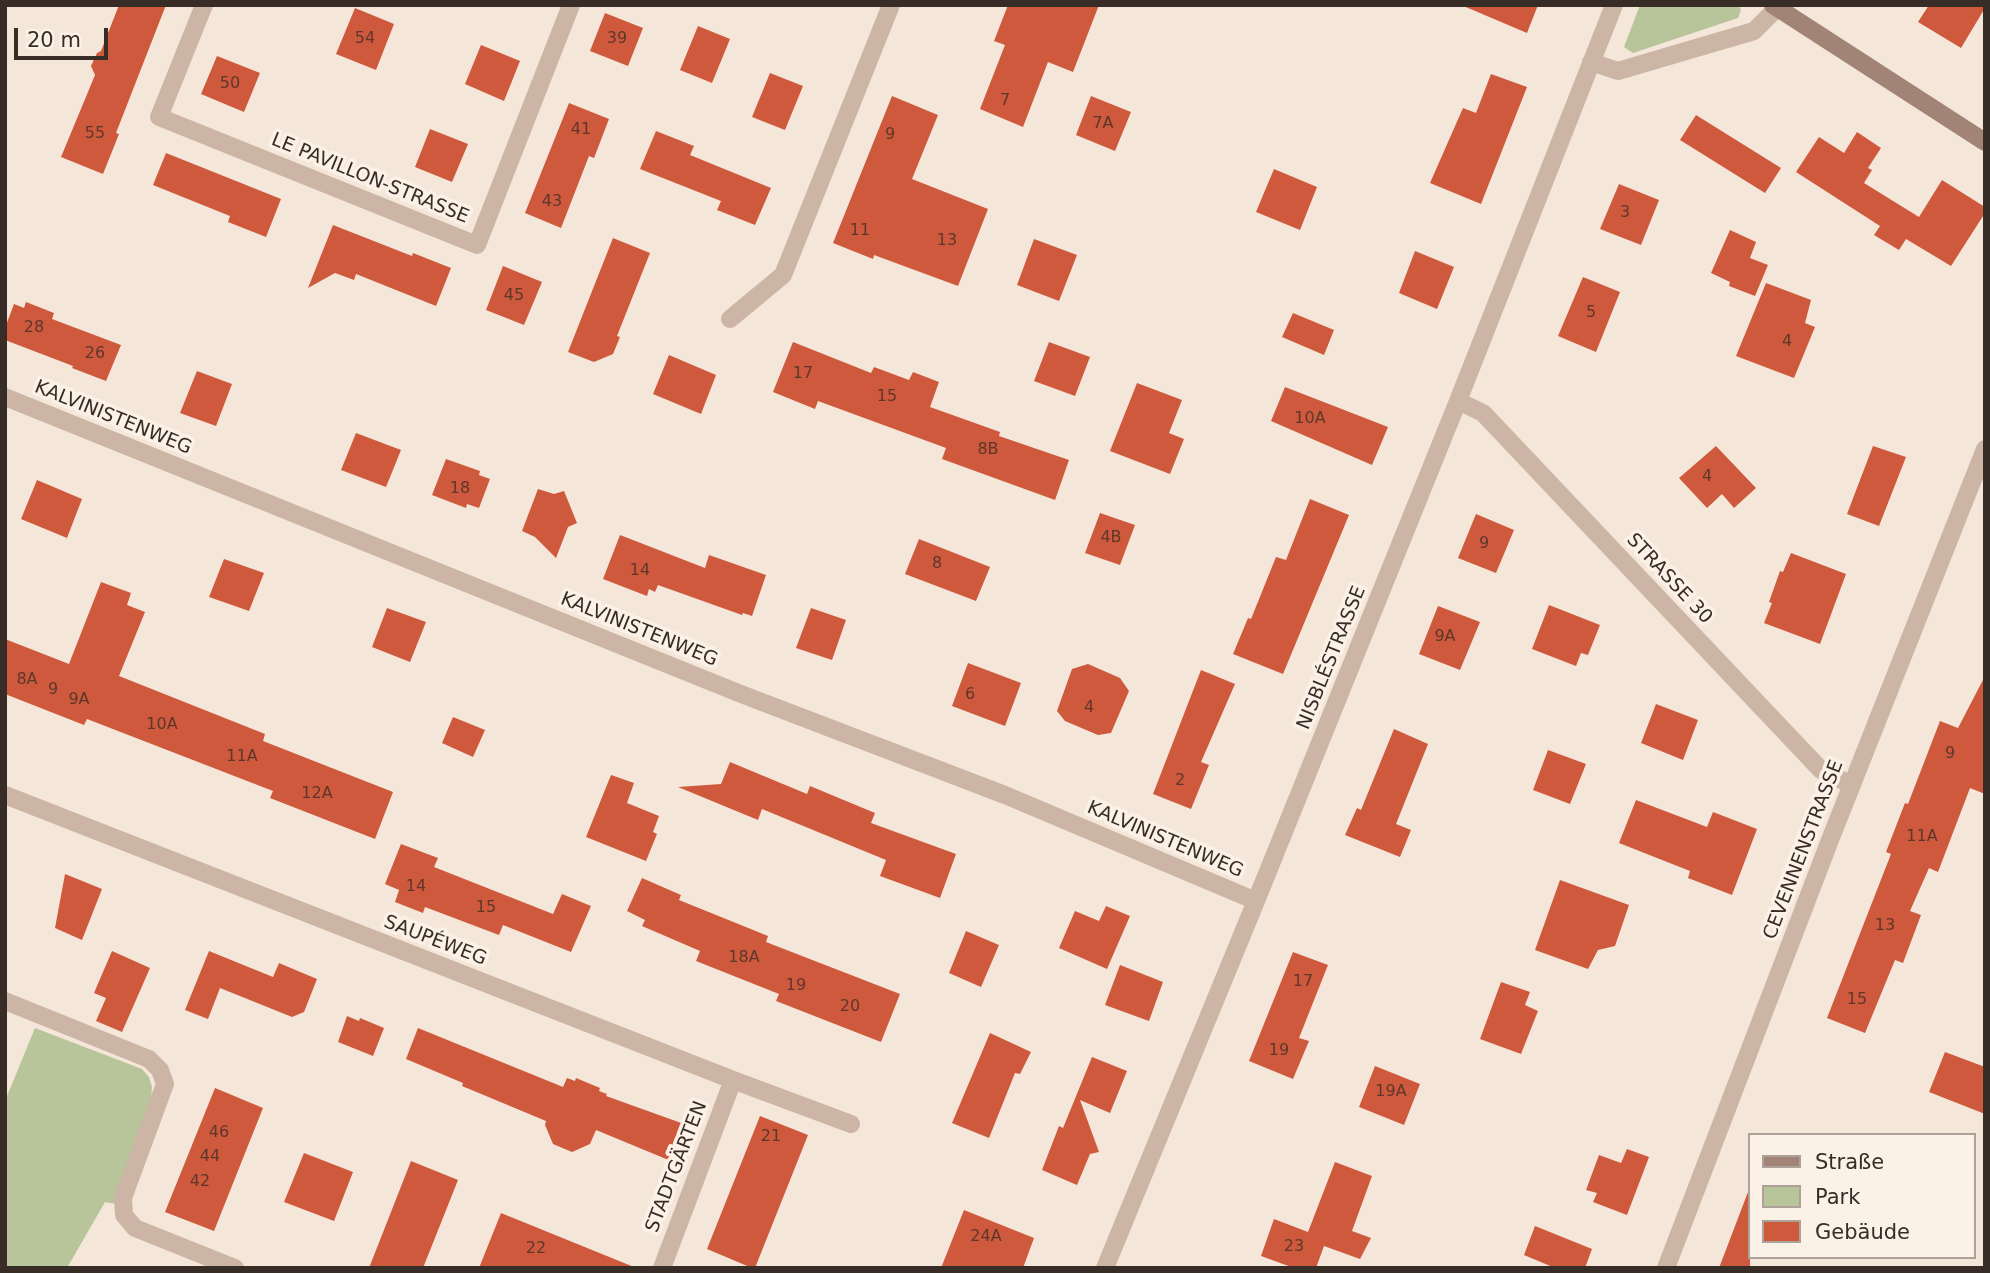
<!DOCTYPE html>
<meta charset="utf-8">
<style>
body{margin:0}
#map{position:relative;width:1990px;height:1273px;overflow:hidden;background:#f4e7da;font-family:"DejaVu Sans",sans-serif}
canvas{display:block}
.frame{position:absolute;inset:0;border:7px solid #382c27;pointer-events:none}
.legend{position:absolute;left:1748px;top:1133px;width:228px;height:126px;box-sizing:border-box;background:#fbf1e7;border:2px solid #ada29a;margin:0;padding:9px 12px;list-style:none;font-size:21px;color:#382c27}
.legend li{display:flex;align-items:center;gap:14px;height:35px}
.legend b{width:35px;border:2px solid #ada29a}
.scale{position:absolute;left:14px;top:28px;width:94px;height:32px;box-sizing:border-box;border:4px solid #382c27;border-top:0;padding-left:9px;font-size:21px;line-height:24px;white-space:nowrap;color:#382c27;-webkit-text-stroke:5px #fbf1e7;paint-order:stroke}
</style>
<div id="map">
<canvas width="1990" height="1273"></canvas>
<div class="frame"></div>
<ul class="legend">
<li><b style="height:9px;background:#a18476"></b>Straße</li>
<li><b style="height:19px;background:#b8c499"></b>Park</li>
<li><b style="height:19px;background:#cf593c"></b>Gebäude</li>
</ul>
<div class="scale">20 m</div>
</div>
<script>
const ctx = document.querySelector('canvas').getContext('2d');
ctx.lineJoin = 'round';
function paint(path, color) { ctx.fillStyle = color; ctx.fill(path, 'evenodd'); }
const poly = rows => new Path2D(rows.map(r => 'M' + r).join(''));
function stroke(path, color, width, dash) { ctx.strokeStyle = color; ctx.lineWidth = width; ctx.lineCap = dash ? 'butt' : 'round'; ctx.setLineDash(dash || []); ctx.stroke(path); }
function label(font, color, halo, rows, align = 'center') {
  ctx.font = font + ' "DejaVu Sans",sans-serif'; ctx.lineWidth = 7; ctx.setLineDash([]); ctx.textBaseline = 'middle'; ctx.strokeStyle = halo; ctx.fillStyle = color; for (const [text, x, y, turn = 0] of rows) {
    ctx.save(); ctx.translate(x, y); ctx.rotate((+turn || 0) * Math.PI / 180); ctx.textAlign = isNaN(turn) ? turn : align; if (halo) ctx.strokeText(text, 0, 0); ctx.fillText(text, 0, 0); ctx.restore();
  }
}
const green = poly([
 [1640,5,1738,5,1741,10,1738,18,1633,53,1624,47],
 [35,1028,142,1069,149,1077,152,1087,151,1099,116,1204,105,1202,67,1268,5,1268,5,1101]
]);
const building = poly([
 [119,5,166,5,116,133,119,134,103,174,61,157,95,75,91,66,97,53,101,51],
 [1008,5,1099,5,1073,72,1048,62,1023,127,980,109,1005,45,994,41],
 [1461,5,1538,5,1527,33],
 [1929,5,1985,5,1985,8,1961,48,1918,22],
 [355,8,394,24,376,70,336,54],
 [605,13,643,28,628,66,590,51],
 [698,26,730,39,712,83,680,70],
 [481,45,520,61,504,101,465,84],
 [217,56,260,73,244,112,201,94],
 [770,73,803,86,785,130,752,117],
 [1491,74,1527,87,1481,204,1430,183,1463,108,1476,113],
 [892,96,938,115,912,179,988,209,958,286,874,255,873,259,833,243],
 [1091,96,1131,112,1115,151,1076,135],
 [569,103,609,119,594,158,589,156,561,228,525,213],
 [1696,115,1781,168,1765,193,1680,140],
 [430,129,468,144,452,182,415,167],
 [656,131,694,146,690,155,771,188,755,225,717,210,721,201,640,169],
 [1857,132,1881,148,1868,168,1872,170,1864,183,1919,217,1942,180,1985,207,1985,213,1951,266,1906,239,1899,250,1874,235,1880,226,1796,172,1819,137,1844,153],
 [166,153,281,199,266,237,228,222,230,216,153,185],
 [1274,169,1317,187,1300,230,1256,212],
 [1619,184,1659,200,1641,245,1600,229],
 [333,225,412,256,413,253,451,268,436,306,356,274,354,280,335,273,308,288],
 [1730,230,1756,242,1750,258,1768,265,1755,296,1729,286,1730,282,1711,273],
 [613,238,650,253,617,336,620,337,613,354,594,362,568,352],
 [1034,239,1077,255,1059,301,1017,285],
 [1415,251,1454,267,1437,309,1399,293],
 [503,266,542,282,524,325,486,310],
 [1583,277,1620,292,1596,352,1558,336],
 [1766,283,1811,300,1805,323,1815,327,1794,378,1736,356],
 [26,302,54,313,52,319,121,345,106,381,72,368,73,366,5,340,5,328,14,304,24,308],
 [1293,313,1334,330,1324,355,1282,337],
 [793,342,871,373,874,367,909,380,913,372,939,382,930,407,1000,432,999,436,1069,460,1055,500,942,459,946,448,818,401,815,409,773,392],
 [1049,342,1090,357,1075,396,1034,381],
 [669,355,716,375,701,414,653,394],
 [197,371,232,384,216,426,180,413],
 [1137,383,1182,400,1169,433,1184,439,1170,474,1110,451],
 [1285,387,1388,427,1372,465,1271,421],
 [356,433,401,450,386,487,341,470],
 [1716,446,1756,488,1734,508,1722,494,1707,508,1679,478],
 [1873,446,1906,457,1879,526,1847,514],
 [446,459,480,471,479,475,490,479,479,508,467,504,466,508,432,495],
 [37,480,82,499,67,538,21,519],
 [538,489,554,494,564,491,577,523,568,527,556,558,535,537,522,531],
 [1310,499,1349,515,1283,674,1233,654,1248,618,1251,619,1276,557,1286,560],
 [1100,513,1135,525,1120,565,1085,553],
 [1476,514,1514,530,1496,573,1458,558],
 [620,535,705,568,709,555,766,575,752,616,743,613,742,615,658,585,655,592,649,589,647,596,603,579],
 [919,539,990,567,976,601,905,574],
 [1791,553,1846,574,1820,644,1764,623,1772,603,1769,602,1780,571,1783,572],
 [224,559,264,573,249,611,209,597],
 [101,582,131,593,127,605,145,612,119,676,265,734,263,741,393,792,375,839,270,798,273,791,87,719,84,725,5,694,5,639,69,664],
 [1549,605,1600,625,1588,655,1581,653,1576,666,1532,649],
 [1438,606,1480,622,1460,670,1419,654],
 [387,608,426,622,410,662,372,647],
 [811,608,846,620,832,660,796,648],
 [968,663,1021,683,1005,726,952,706],
 [1088,664,1120,678,1129,691,1111,733,1098,735,1065,721,1057,711,1072,669],
 [1201,670,1235,684,1201,762,1209,765,1191,809,1153,794],
 [1985,676,1985,794,1970,788,1938,872,1929,868,1910,911,1921,915,1903,963,1895,960,1865,1033,1827,1018,1891,854,1886,852,1905,803,1908,804,1940,721,1958,728],
 [1656,704,1698,720,1683,760,1641,743],
 [453,717,485,730,473,757,442,743],
 [1394,729,1428,744,1396,824,1411,830,1400,857,1345,835,1357,808,1361,810],
 [1548,750,1586,764,1570,804,1533,790],
 [730,762,807,794,810,786,875,813,871,823,956,854,940,898,880,876,886,860,762,809,758,820,678,787,721,784],
 [611,775,634,783,627,803,659,816,653,832,657,834,646,861,586,837],
 [1636,800,1707,827,1713,812,1757,829,1732,895,1688,878,1690,871,1619,843],
 [401,844,438,858,434,867,553,914,562,894,591,906,571,952,503,925,499,935,425,907,423,913,395,902,399,890,385,884],
 [65,874,102,889,82,940,55,928],
 [642,878,681,895,679,900,768,936,766,942,900,994,881,1042,776,1001,779,994,696,961,700,951,642,926,645,920,627,911],
 [1560,880,1629,905,1615,946,1598,950,1588,969,1535,950],
 [1106,906,1130,916,1107,969,1059,948,1075,911,1099,921],
 [966,931,999,945,981,987,949,973],
 [112,951,150,968,122,1032,96,1021,106,998,94,993],
 [209,951,273,977,279,963,317,979,304,1012,292,1017,220,988,208,1019,185,1010],
 [1293,952,1328,965,1299,1038,1309,1041,1293,1079,1249,1061],
 [1120,965,1163,982,1149,1021,1105,1005],
 [1501,982,1530,992,1525,1005,1538,1011,1521,1054,1480,1039],
 [347,1016,359,1021,360,1018,384,1028,373,1056,338,1042],
 [418,1028,563,1087,567,1078,575,1081,576,1078,600,1088,599,1091,607,1094,606,1096,684,1124,671,1161,596,1130,590,1144,572,1152,553,1144,545,1125,546,1121,462,1086,463,1083,406,1059],
 [990,1033,1031,1052,1020,1074,1015,1073,989,1138,952,1123],
 [1945,1052,1985,1067,1985,1114,1929,1092],
 [1092,1057,1127,1071,1110,1113,1080,1100,1099,1152,1090,1154,1077,1185,1042,1170,1059,1126,1063,1128],
 [1375,1066,1420,1084,1404,1125,1359,1107],
 [215,1088,263,1108,214,1231,165,1212],
 [760,1116,808,1135,755,1268,752,1268,707,1249],
 [1627,1149,1649,1157,1627,1215,1593,1202,1597,1193,1586,1190,1599,1155,1621,1163],
 [304,1153,353,1172,334,1221,284,1202],
 [411,1161,458,1180,423,1268,369,1268],
 [1335,1162,1372,1176,1352,1231,1371,1238,1360,1259,1324,1246,1316,1268,1294,1268,1261,1256,1274,1219,1308,1232],
 [1748,1192,1750,1193,1750,1268,1719,1268],
 [964,1210,1034,1238,1023,1268,941,1268],
 [501,1213,634,1267,634,1268,479,1268],
 [1535,1226,1592,1249,1585,1268,1555,1268,1524,1255]
]);
const street = poly([
 [204,5,159,117,477,245,571,5],
 [1591,62,1618,71,1754,31,1780,5],
 [730,319,783,275,891,5],
 [5,397,741,694,1005,795,1256,901],
 [1458,401,1483,413,1821,770,1852,785],
 [5,795,733,1080,851,1124],
 [5,1001,149,1059,160,1070,165,1084,123,1198,124,1215,135,1228,235,1268],
 [662,1268,733,1080],
 [1105,1268,1256,901,1458,401,1614,5],
 [1666,1268,1830,840,1985,449]
]);
const secondary = poly([
 [1773,5,1985,142]
]);
const numberNames = [
 ["54",365,39],
 ["39",617,39],
 ["50",230,84],
 ["7",1005,101],
 ["7A",1103,124],
 ["41",581,130],
 ["55",95,134],
 ["9",890,135],
 ["43",552,202],
 ["3",1625,213],
 ["11",860,231],
 ["13",947,241],
 ["45",514,296],
 ["5",1591,313],
 ["28",34,328],
 ["4",1787,342],
 ["26",95,354],
 ["17",803,374],
 ["15",887,397],
 ["10A",1310,419],
 ["8B",988,450],
 ["4",1707,477],
 ["18",460,489],
 ["4B",1111,538],
 ["9",1484,544],
 ["8",937,564],
 ["14",640,571],
 ["9A",1445,637],
 ["8A",27,680],
 ["9",53,690],
 ["6",970,695],
 ["9A",79,700],
 ["4",1089,708],
 ["10A",162,725],
 ["9",1950,754],
 ["11A",242,757],
 ["2",1180,781],
 ["12A",317,794],
 ["11A",1922,837],
 ["14",416,887],
 ["15",486,908],
 ["13",1885,926],
 ["18A",744,958],
 ["17",1303,982],
 ["19",796,986],
 ["15",1857,1000],
 ["20",850,1007],
 ["19",1279,1051],
 ["19A",1391,1092],
 ["46",219,1133],
 ["21",771,1137],
 ["44",210,1157],
 ["42",200,1182],
 ["24A",986,1237],
 ["23",1294,1247],
 ["22",536,1249]
];
const streetNames = [
 ["LE PAVILLON-STRASSE",370,179,22],
 ["KALVINISTENWEG",113,418,22],
 ["STRASSE 30",1669,579,47],
 ["KALVINISTENWEG",639,630,22],
 ["NISBLÉSTRASSE",1332,658,-68],
 ["KALVINISTENWEG",1165,840,23],
 ["CEVENNENSTRASSE",1804,850,-69],
 ["SAUPÉWEG",435,941,21],
 ["STADTGÄRTEN",677,1167,-69]
];
paint(green, '#b8c499');
paint(building, '#cf593c');
stroke(street, '#cdb5a5', 18);
stroke(secondary, '#a18476', 18);
label('16px', '#5e372c', null, numberNames);
label('19px', '#382c27', '#fbf1e7', streetNames);
</script>
